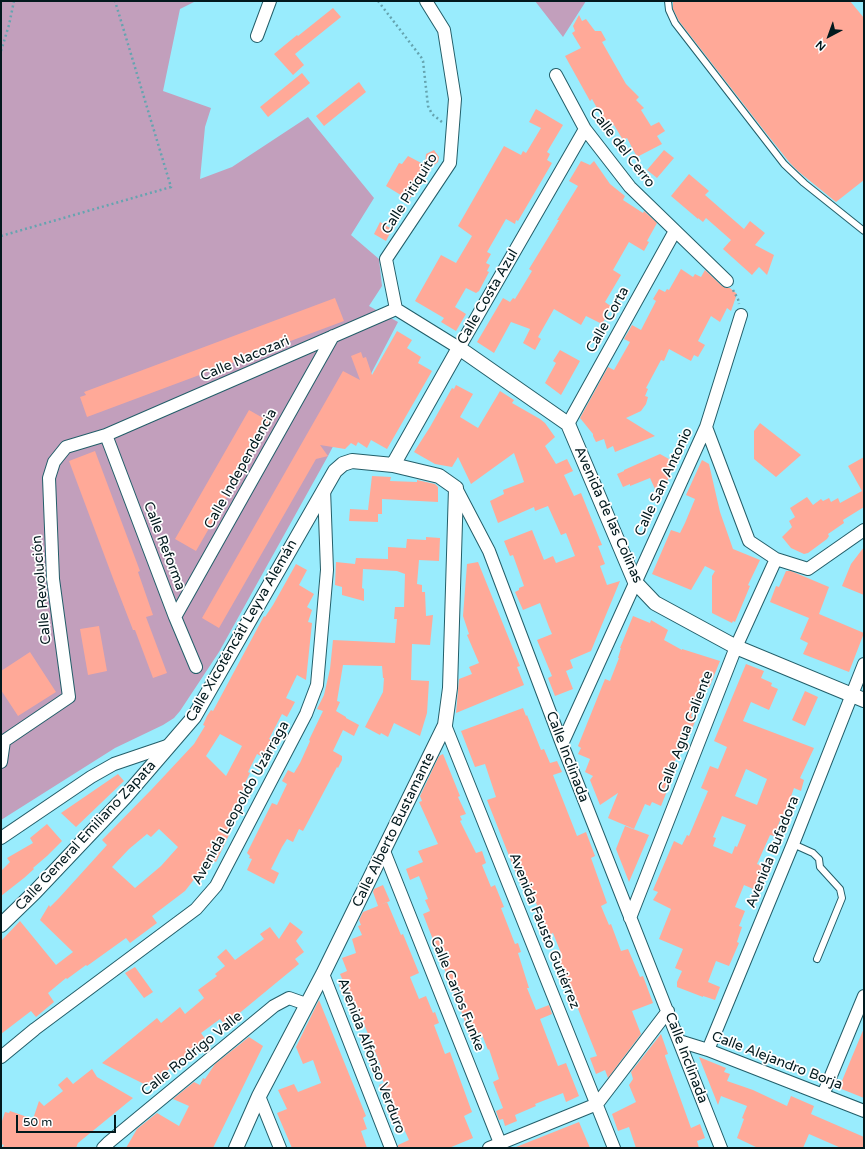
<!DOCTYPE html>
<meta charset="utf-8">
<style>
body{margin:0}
#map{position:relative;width:865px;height:1149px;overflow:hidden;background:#99ecfd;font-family:"Varela Round",sans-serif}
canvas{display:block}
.frame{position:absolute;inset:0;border:2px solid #02191d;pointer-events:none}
.north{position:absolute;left:809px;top:16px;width:40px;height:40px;-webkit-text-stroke:3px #fefefe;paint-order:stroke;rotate:221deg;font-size:11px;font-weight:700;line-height:16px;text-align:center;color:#02191d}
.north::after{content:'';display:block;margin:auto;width:14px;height:18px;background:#02191d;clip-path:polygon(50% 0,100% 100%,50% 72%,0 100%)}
.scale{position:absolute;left:16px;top:1115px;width:100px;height:18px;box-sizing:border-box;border:2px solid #02191d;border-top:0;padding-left:5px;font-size:12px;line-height:14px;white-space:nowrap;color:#02191d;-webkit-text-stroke:3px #fefefe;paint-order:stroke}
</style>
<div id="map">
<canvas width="865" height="1149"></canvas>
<div class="frame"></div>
<div class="north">N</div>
<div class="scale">50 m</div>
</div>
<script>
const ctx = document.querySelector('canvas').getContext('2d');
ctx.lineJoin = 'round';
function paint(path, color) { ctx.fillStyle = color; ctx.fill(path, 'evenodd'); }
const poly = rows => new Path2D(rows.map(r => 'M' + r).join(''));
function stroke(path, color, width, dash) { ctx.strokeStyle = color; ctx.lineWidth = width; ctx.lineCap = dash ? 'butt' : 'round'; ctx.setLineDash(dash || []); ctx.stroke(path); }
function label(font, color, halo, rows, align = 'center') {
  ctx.font = font + ' "Varela Round",sans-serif'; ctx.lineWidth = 3.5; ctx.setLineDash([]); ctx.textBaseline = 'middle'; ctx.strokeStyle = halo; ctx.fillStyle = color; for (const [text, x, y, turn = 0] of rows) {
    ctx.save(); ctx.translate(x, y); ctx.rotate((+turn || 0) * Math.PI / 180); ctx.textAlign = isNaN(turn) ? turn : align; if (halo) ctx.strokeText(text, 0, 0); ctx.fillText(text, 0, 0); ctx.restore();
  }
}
const green = poly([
 [1,1,196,1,180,9,163,91,211,108,205,127,200,179,232,167,308,117,374,198,351,235,379,259,382,286,369,306,398,322,328,456,219,652,180,711,174,718,163,725,115,748,1,820],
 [535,1,586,1,563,37]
]);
const building = poly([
 [673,1,850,1,864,18,864,180,836,202,799,172,790,163,766,133,679,21,673,9],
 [333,8,341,17,295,54,304,65,293,75,274,54,297,35,298,36],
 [579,15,582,21,586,19,595,31,601,31,606,40,602,42,626,84,639,97,636,100,644,108,641,110,651,126,659,122,665,131,657,136,662,144,637,157,627,138,623,140,614,125,608,128,592,99,590,101,565,56,581,48,572,33,575,31,573,26],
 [302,73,310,83,268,117,260,107],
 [359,82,366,92,324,126,316,116],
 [536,109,563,125,547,152,550,154,547,160,552,163,518,221,516,220,515,224,506,219,487,252,491,254,486,263,490,265,487,271,489,272,479,291,476,293,466,288,455,307,466,314,456,331,441,322,444,318,415,301,441,255,456,263,472,236,458,226,504,146,521,155,523,151,526,153,541,128,529,122],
 [434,150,439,157,438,162,430,168,409,200,386,186,399,163,402,164,408,156,425,165,426,154],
 [664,150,674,158,657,178,647,170],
 [581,161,590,165,594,161,610,184,625,196,623,200,643,213,644,211,657,223,647,241,649,242,644,251,629,242,613,270,621,275,605,302,612,307,602,324,586,316,581,325,554,309,538,337,541,339,535,350,523,343,530,329,511,322,494,353,477,342,503,298,510,302,513,298,515,299,532,271,529,269,559,220,557,220,578,186,569,181],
 [689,174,709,191,705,195,744,229,750,221,765,233,755,245,774,255,767,275,759,267,752,275,723,249,731,240,706,218,703,222,698,218,698,219,671,196],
 [380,222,392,229,386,241,374,234],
 [681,269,693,277,695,274,701,277,705,270,722,286,726,288,730,288,737,294,731,311,727,308,720,322,711,316,698,341,705,345,698,357,694,355,691,361,669,349,664,361,661,360,646,388,648,389,645,396,648,397,646,404,641,411,626,418,655,436,615,452,613,446,607,449,604,439,596,442,593,436,593,434,580,418,608,367,614,370,630,342,624,339,632,325,641,330,656,301,653,299,659,289,665,292,667,289,669,290],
 [335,298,344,321,87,417,80,397,86,395,84,392],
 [397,331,412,340,407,348,421,357,418,363,432,371,387,449,371,440,367,448,358,442,356,446,351,443,345,449,320,445,328,456,316,459,219,628,202,618,343,371,360,380,351,356,361,352,363,358,366,357,372,375],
 [560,350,580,361,561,395,545,383,556,363,553,361],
 [456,385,473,394,460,417,478,428,500,391,514,400,512,403,540,419,545,423,555,437,545,446,556,464,567,459,573,471,564,475,574,496,581,493,602,545,598,546,605,564,600,566,607,585,620,581,591,651,570,660,573,668,566,671,573,689,555,696,548,678,552,676,537,640,552,634,549,627,540,603,523,610,515,592,519,590,519,588,524,586,513,555,510,556,504,541,532,530,544,560,553,556,556,563,575,556,566,533,561,535,548,506,535,511,534,507,498,523,490,501,504,494,503,490,524,482,514,453,471,484,458,457,452,467,435,464,414,452,430,427,452,388,454,389],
 [249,410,270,422,196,551,175,539],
 [760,423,801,455,776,477,754,459,754,431],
 [95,451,140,571,138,572,153,615,146,617,167,673,153,678,135,630,133,630,114,581,69,461],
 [660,454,676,463,659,498,650,478,630,486,630,484,623,487,617,474,624,471,624,470],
 [864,457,864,507,843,520,844,523,828,534,829,536,827,539,808,553,804,554,791,548,782,537,792,527,789,521,795,517,790,508,807,497,813,505,821,499,823,501,829,498,831,502,838,498,840,503,862,491,848,466],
 [702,460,709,464,720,512,733,549,760,560,748,585,750,586,735,622,733,621,732,623,712,613,712,576,715,571,705,566,691,590,652,574,671,530,680,533,685,523,695,499,686,495],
 [372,476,391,477,390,481,417,482,417,480,435,484,438,487,438,502,382,499,382,514,378,514,378,522,349,521,350,509,368,510],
 [426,537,440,538,439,561,419,560,417,584,422,585,422,592,425,592,426,616,433,615,430,645,412,644,411,680,429,681,427,713,420,736,394,723,388,737,381,733,380,735,365,727,383,692,384,678,383,678,382,666,343,665,337,701,340,702,336,711,346,717,346,718,359,725,354,736,343,730,333,751,342,756,342,760,338,768,337,767,303,831,299,829,293,842,287,839,282,847,271,869,279,873,274,884,247,870,252,859,249,858,250,856,247,853,272,803,277,805,287,784,282,781,288,770,294,773,300,763,310,741,309,740,323,711,317,709,324,695,330,669,333,640,395,643,397,619,394,619,395,607,404,607,405,574,397,571,363,569,362,588,364,589,364,601,342,595,342,587,335,585,336,562,355,564,356,558,388,559,388,547,406,548,407,539,426,540],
 [864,547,864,595,842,586,851,564],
 [478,562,520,666,517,667,524,685,456,713,459,679,472,674,469,667,479,663,467,635,469,634,463,616,467,564],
 [296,564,307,570,299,585,314,594,307,607,312,610,308,622,312,623,306,680,297,675,286,698,295,702,287,717,282,714,269,739,275,742,268,755,263,752,261,756,257,754,248,772,250,773,244,785,246,786,236,806,242,808,216,862,210,859,185,891,152,916,157,923,130,943,126,938,87,966,86,965,67,979,66,978,48,993,54,1002,36,1017,31,1011,1,1034,1,941,20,921,56,965,73,952,40,920,49,905,50,907,59,898,107,845,102,840,152,789,194,744,205,726,203,725,207,716,211,710,213,711,264,616,265,617,273,605],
 [220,734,242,746,226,776,206,756],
 [159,829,178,847,161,866,135,888,112,867,129,849,147,834,151,837],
 [786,571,791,571,829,587,819,614,864,633,849,672,803,654,808,643,800,639,809,618,770,602,776,586,779,587],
 [633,616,650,623,651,620,668,630,664,640,682,650,682,649,720,661,709,688,704,685,691,716,696,719,689,736,687,735,678,757,677,756,665,787,664,790,667,791,661,806,652,802,650,806,645,804,634,829,608,818,618,793,600,805,590,780,593,776,585,772,590,759,578,754,581,748,578,746,605,679,610,681,619,658,618,658,621,648,620,648],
 [99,626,107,671,88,675,80,629],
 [30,652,56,692,18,716,1,690,1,671],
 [746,664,764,671,761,678,772,683,771,686,778,689,769,710,751,702,743,721,814,748,800,778,804,780,801,791,794,788,783,819,781,818,774,836,770,835,757,864,769,869,761,888,760,887,758,891,744,885,735,907,745,911,739,926,742,927,737,942,739,943,729,966,716,961,708,982,720,987,715,1000,703,996,703,997,677,987,677,982,682,971,675,968,683,949,659,939,671,909,653,900,658,892,653,890,674,841,682,845,687,835,689,836,708,791,701,788,710,766,718,769,727,747,714,741],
 [746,769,767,779,757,805,735,796],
 [722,816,746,825,737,847,735,846,732,854,713,846,716,838,713,837],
 [805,691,818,697,805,726,792,720],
 [523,708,526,716,527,715,541,750,544,749,550,763,557,761,562,772,553,775,577,836,586,832,595,856,591,858,607,903,601,906,609,925,611,924,621,951,628,949,640,977,643,976,653,1003,632,1011,641,1034,608,1078,605,1070,596,1074,590,1058,597,1056,568,984,557,955,561,953,553,933,549,935,534,898,531,898,525,884,521,886,487,800,496,797,485,764,475,767,461,731],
 [443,754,460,796,458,797,466,814,460,816,462,820,460,821,476,853,482,851,486,863,482,865,491,887,495,885,504,907,501,908,515,944,518,943,521,952,518,953,529,988,527,988,536,1010,549,1005,552,1014,540,1019,558,1066,566,1063,579,1096,566,1102,563,1093,535,1104,536,1106,515,1115,517,1121,505,1126,503,1119,499,1120,496,1111,503,1108,493,1082,499,1079,489,1049,488,1050,481,1032,470,1036,450,980,449,981,423,914,430,911,425,900,428,899,419,876,410,880,406,869,423,862,418,851,438,844,419,802,422,801,420,796,439,756],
 [118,774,124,781,76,827,61,813],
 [47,824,62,841,47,856,33,868,34,869,24,878,1,896,1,871,10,862,7,858,33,843,30,838],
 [625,826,649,835,629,882,616,849],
 [383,885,390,901,380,905,387,902,401,935,403,934,419,973,410,977,419,999,426,996,433,1013,435,1012,439,1023,434,1025,445,1054,450,1052,472,1112,464,1116,473,1138,449,1148,398,1148,398,1145,409,1140,398,1116,392,1119,379,1085,384,1083,378,1070,382,1069,356,1004,349,1006,345,995,343,996,339,985,344,983,340,974,347,971,342,958,356,953,352,939,362,935,358,926,361,925,359,920,363,912,378,906,373,892,374,889],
 [290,922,303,932,296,941,304,952,295,959,299,964,225,1025,220,1019,201,1033,206,1040,148,1086,102,1063,157,1018,161,1023,180,1007,185,1014,204,998,198,990,217,976,215,974,225,966,217,957,226,949,235,960,264,939,260,934,270,927,279,939],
 [135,967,153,992,144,998,125,973],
 [319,1000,366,1116,363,1118,367,1129,361,1131,367,1148,292,1148,277,1113,287,1109,278,1090,294,1084,298,1092,321,1083,313,1060,303,1064,296,1047],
 [864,1028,864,1098,839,1088],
 [661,1034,668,1054,665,1055,665,1056,691,1128,700,1124,705,1138,697,1141,699,1148,636,1148,629,1127,618,1131,612,1114,636,1102,629,1085,633,1079,631,1072],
 [249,1037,263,1046,213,1148,126,1148,137,1129,157,1113,179,1126,189,1106,173,1099,194,1082,200,1085,203,1078,205,1079,215,1064],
 [699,1057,726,1068,724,1072,730,1074,727,1081,753,1090,787,1106,791,1096,814,1106,811,1114,864,1137,864,1148,841,1148,809,1134,803,1148,758,1148,737,1138,744,1119,742,1118,747,1106,721,1096,718,1105],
 [92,1069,97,1077,133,1098,78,1143,76,1148,2,1148,4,1145,1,1144,1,1124,5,1112,9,1113,10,1111,33,1119,39,1101,44,1106,63,1091,58,1085,67,1077,73,1084],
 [579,1122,590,1148,516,1148,516,1147]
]);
const path = poly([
 [378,1,421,57,423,61,428,106,432,114,442,122],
 [1,51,9,25,14,1],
 [1,236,171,187,115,1],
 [733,290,738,299,739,304]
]);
const service = poly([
 [668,1,669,10,675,23,784,164,804,183,864,231],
 [793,844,813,853,819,859,820,867,840,889,842,898,817,959]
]);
const minor = poly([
 [257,36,270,1],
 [556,75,585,129,630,187,727,281],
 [396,309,386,259,450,163,455,99,444,30,426,1],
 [396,309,459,348,585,129],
 [568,424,675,231],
 [706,427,749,541,776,559,808,569,864,530],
 [106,435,175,617,196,667],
 [456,488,489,551,562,744,721,1148],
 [175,617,333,336],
 [445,725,614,1148],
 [562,744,706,427,741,315],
 [1,762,4,741,69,697,53,579,49,478,54,462,66,447,106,435,396,309],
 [1,838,91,777,114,764,170,745],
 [384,851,502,1148],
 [630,918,736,647,776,559],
 [323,974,391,1148],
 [679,1041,708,1050,864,1111],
 [708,1050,793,844,864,664],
 [1,1057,35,1029,196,909,216,886,306,714,317,685,327,570,324,489],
 [823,1095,864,996],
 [259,1096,280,1148],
 [103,1148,108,1143,274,1006,289,998,306,1004],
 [489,1148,597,1104,668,1011]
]);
const tertiary = poly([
 [393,465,459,348,568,424,635,582,655,603,736,647,864,700],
 [1,925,34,893,125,797,194,717,335,471,343,464,352,461,393,465,439,476,456,488,450,688,445,725,323,974,259,1096,236,1148]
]);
const streetNames = [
 ["Calle del Cerro",622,148,52],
 ["Calle Pitiquito",410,194,-58],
 ["Calle Costa Azul",488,297,-60],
 ["Calle Corta",608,320,-61],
 ["Calle Nacozari",245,359,-23],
 ["Calle Independencia",241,469,-61],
 ["Calle San Antonio",664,482,-65],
 ["Avenida de las Colinas",608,515,66],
 ["Calle Reforma",164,546,69],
 ["Calle Revolución",42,590,-95],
 ["Calle Xicoténcátl Leyva Alemán",242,631,-60],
 ["Calle Agua Caliente",686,732,-69],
 ["Calle Inclinada",567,757,69],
 ["Avenida Leopoldo Uzárraga",241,803,-61],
 ["Calle Alberto Bustamante",394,830,-64],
 ["Calle General Emiliano Zapata",86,836,-47],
 ["Avenida Bufadora",773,852,-68],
 ["Avenida Fausto Gutiérrez",544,931,68],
 ["Calle Carlos Funke",457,994,68],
 ["Calle Rodrigo Valle",192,1054,-39],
 ["Avenida Alfonso Verduro",371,1056,69],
 ["Calle Inclinada",686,1058,69],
 ["Calle Alejandro Borja",777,1061,21]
];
paint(green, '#c29fbc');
paint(building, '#ffa998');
stroke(service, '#235e69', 8);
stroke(minor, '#235e69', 14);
stroke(tertiary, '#235e69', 16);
stroke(path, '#65a4b0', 2.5, [2, 3]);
stroke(service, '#fff', 6);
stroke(minor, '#fff', 12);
stroke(tertiary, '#fff', 14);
label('14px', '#02191d', '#fefefe', streetNames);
</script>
